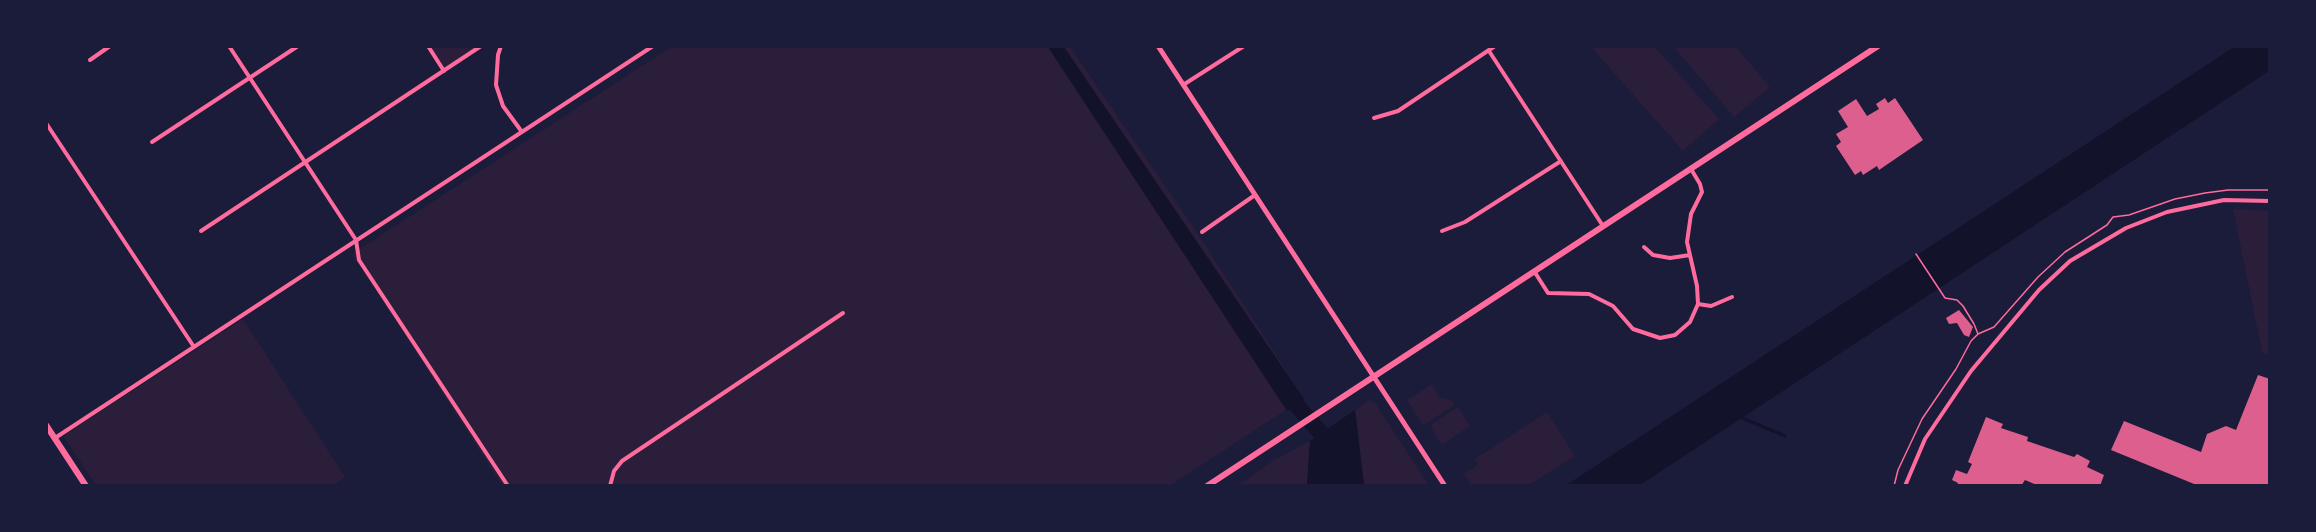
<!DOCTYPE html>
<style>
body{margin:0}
#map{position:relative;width:2316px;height:532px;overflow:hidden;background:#1b1b3a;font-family:Roboto,sans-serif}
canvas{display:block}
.frame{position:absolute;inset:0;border:48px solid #1b1b3a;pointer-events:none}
</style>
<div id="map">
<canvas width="2316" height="532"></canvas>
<div class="frame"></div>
</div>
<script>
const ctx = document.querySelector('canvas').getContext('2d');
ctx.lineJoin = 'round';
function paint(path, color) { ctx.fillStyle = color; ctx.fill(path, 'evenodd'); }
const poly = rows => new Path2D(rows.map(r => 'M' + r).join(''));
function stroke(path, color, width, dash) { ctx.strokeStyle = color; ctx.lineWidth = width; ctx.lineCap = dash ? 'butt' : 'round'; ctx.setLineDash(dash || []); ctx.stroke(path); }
const green = poly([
 [428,47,480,47,444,70],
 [671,47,1070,47,1194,228,1304,398,1171,485,502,485,352,254],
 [1591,47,1655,47,1719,119,1683,151],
 [1674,47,1736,47,1770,87,1734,117],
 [2233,209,2269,211,2269,355,2262,352],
 [243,319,345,477,333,486,96,485,63,436],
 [1432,384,1440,398,1451,400,1455,405,1423,425,1407,400],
 [1369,400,1375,403,1429,485,1364,485,1355,410],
 [1458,407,1470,426,1442,445,1432,429,1432,424],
 [1547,412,1575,456,1529,485,1471,485,1464,474,1478,465,1475,459],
 [1310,441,1307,485,1237,486,1274,460]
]);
const water = poly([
 [1048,47,1064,47,1305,400,1287,411],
 [2234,47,2269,47,2269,71,1640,485,1565,486],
 [1355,410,1364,485,1307,485,1310,441]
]);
const stream = poly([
 [1740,417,1785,436]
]);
const river = poly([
 [1283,386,1294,402,1324,437,1329,486]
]);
const building = poly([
 [1885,98,1888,103,1895,98,1923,140,1879,170,1877,166,1863,175,1861,171,1855,175,1836,146,1841,142,1836,134,1848,127,1838,111,1856,99,1867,116,1879,109,1876,104],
 [1959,310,1973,327,1969,337,1964,335,1957,323,1949,324,1946,318],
 [2258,375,2270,379,2270,486,2199,486,2111,450,2124,421,2201,452,2207,434,2226,426,2236,430],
 [1986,417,2003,424,2001,428,2028,437,2027,441,2074,457,2077,454,2090,461,2087,467,2104,475,2100,486,2039,486,2025,480,2021,486,1957,486,1958,483,1952,480,1956,470,1967,474,1972,464,1968,462]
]);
const path = poly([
 [1978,334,1994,327,2038,277,2065,252,2107,225,2113,217,2129,215,2175,199,2205,193,2228,190,2270,190],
 [1894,486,1898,470,1922,419,1956,369,1971,341,1978,334,1974,324,1963,306,1957,300,1945,298,1916,254]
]);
const minor = poly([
 [229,46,356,240,359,260,508,486],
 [428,46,444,71],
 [501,46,498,55,496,85,503,106,522,132],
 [1489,51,1603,226],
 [90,60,110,46],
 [1183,85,1244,46],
 [1374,118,1398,111,1495,46],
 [46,123,194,347],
 [152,142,298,46],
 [201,231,481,46],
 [1442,231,1465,222,1561,161],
 [1202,232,1255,195],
 [1644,247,1653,255,1670,258,1690,255],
 [1534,271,1548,293,1589,294,1613,306,1633,329,1660,338,1675,335,1690,322,1698,304,1697,286,1687,242,1691,214,1702,192,1700,184,1691,169],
 [1698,304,1711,306,1732,297],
 [55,438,653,46],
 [610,486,614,471,622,461,843,313],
 [1905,486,1925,439,1971,371,2039,290,2070,261,2126,228,2167,212,2224,200,2270,201]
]);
const tertiary = poly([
 [1158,46,1445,486]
]);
const secondary = poly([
 [46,425,86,486],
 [1207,486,1878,46]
]);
paint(green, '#2a1e3b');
paint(water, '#12122b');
stroke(stream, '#12122b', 3);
stroke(river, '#12122b', 16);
paint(building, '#dd5f8e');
stroke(path, '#ff6b9d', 1.5);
stroke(minor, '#ff6b9d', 4);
stroke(tertiary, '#ff6b9d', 5);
stroke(secondary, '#ff6b9d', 6);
</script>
